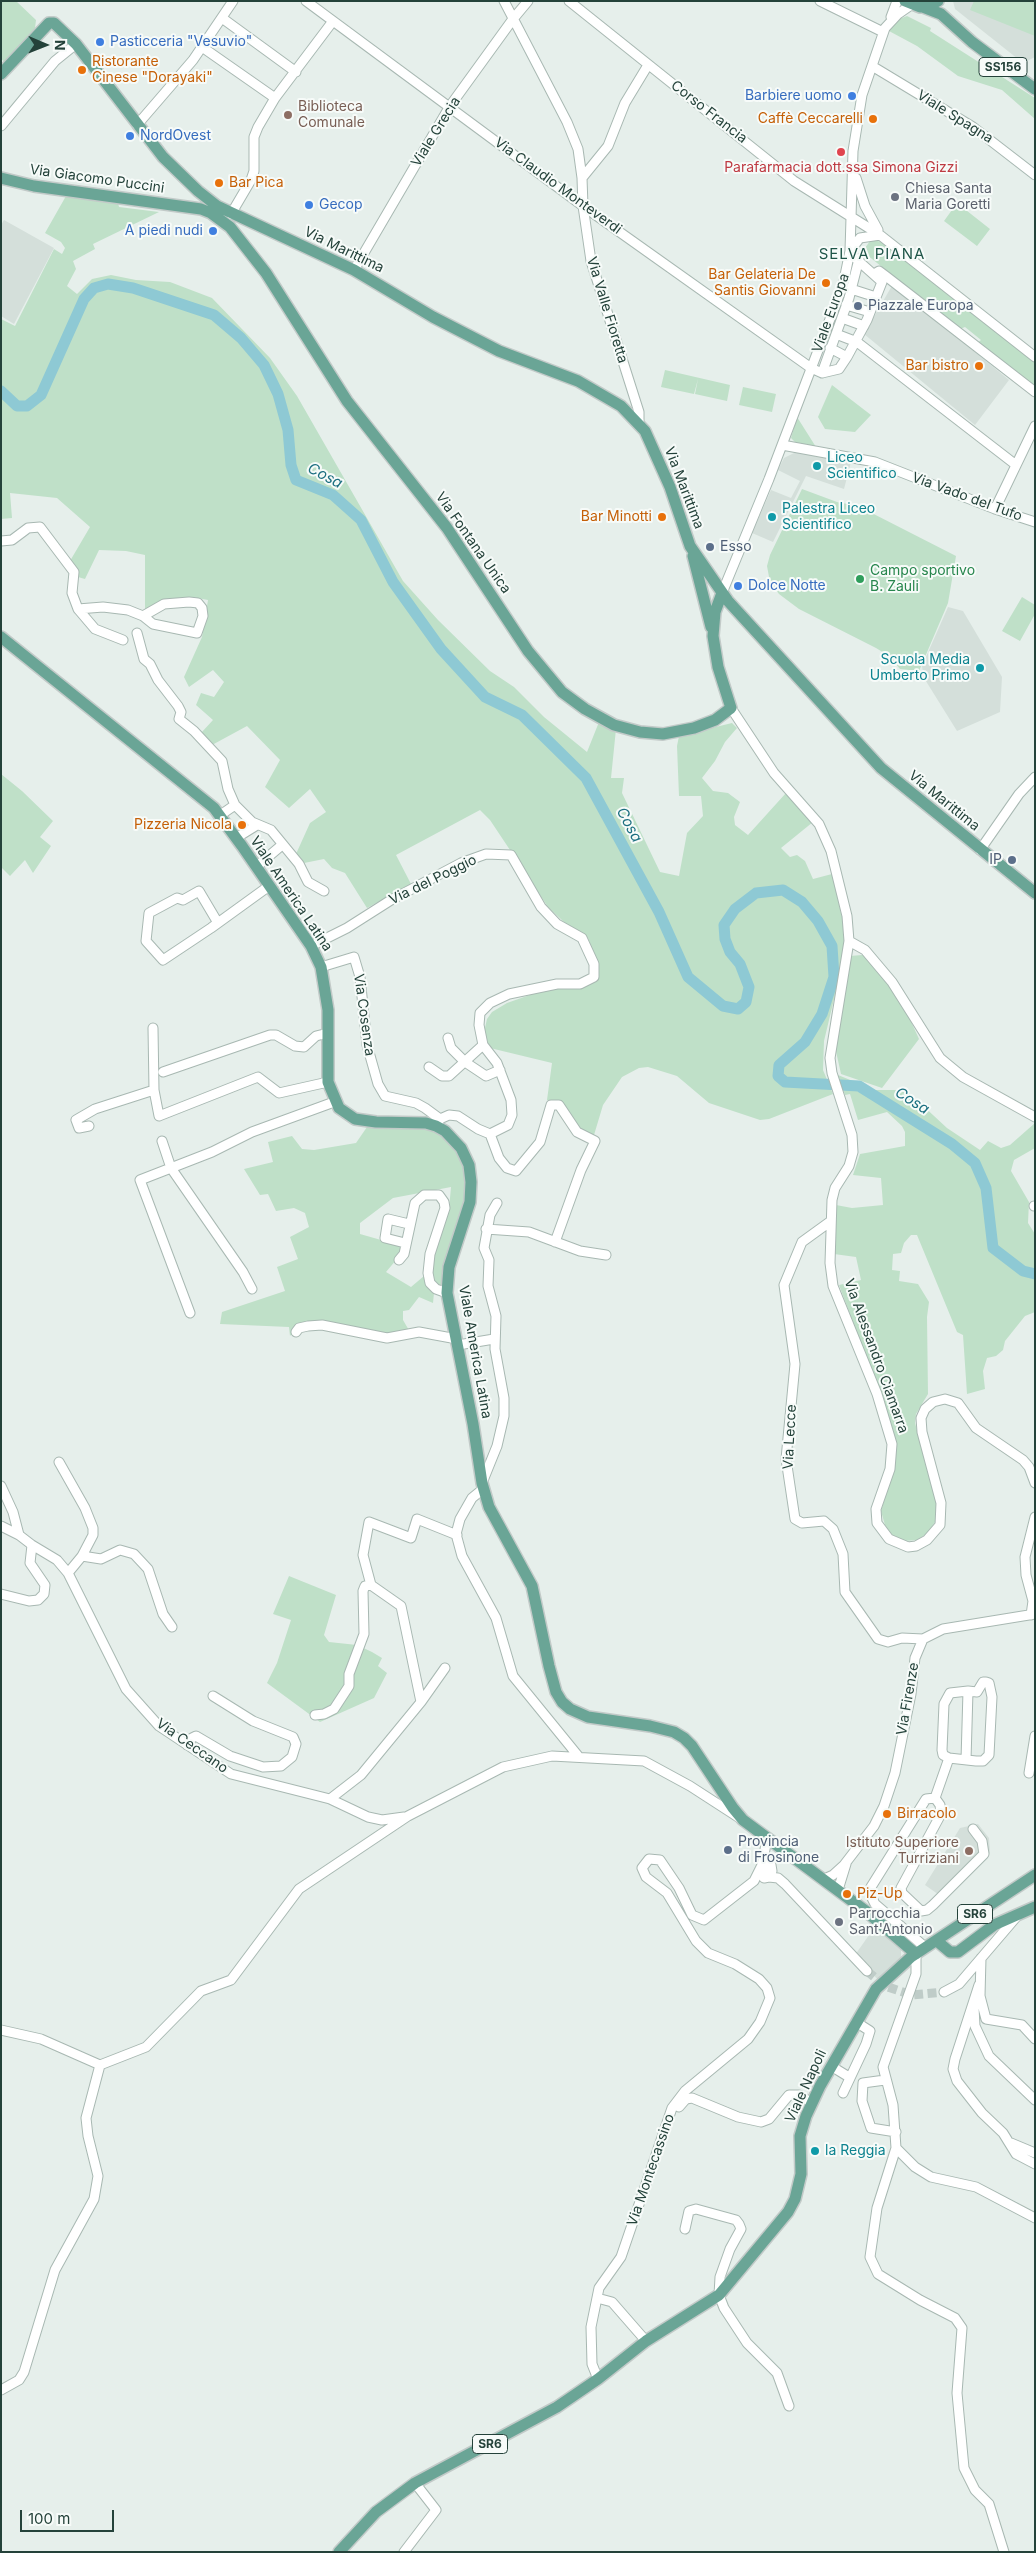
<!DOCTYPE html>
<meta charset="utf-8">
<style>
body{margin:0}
#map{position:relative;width:1036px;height:2553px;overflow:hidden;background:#e6efeb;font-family:Inter,sans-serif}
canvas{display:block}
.frame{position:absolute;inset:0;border:2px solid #24423a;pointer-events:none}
.north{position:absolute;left:20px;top:20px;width:50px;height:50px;-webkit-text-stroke:4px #f7fbf9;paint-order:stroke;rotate:91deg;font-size:14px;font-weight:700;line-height:20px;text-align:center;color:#24423a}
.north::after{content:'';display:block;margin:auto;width:18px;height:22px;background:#24423a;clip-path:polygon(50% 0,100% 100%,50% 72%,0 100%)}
.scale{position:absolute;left:20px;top:2510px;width:94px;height:22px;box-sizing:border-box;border:2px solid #24423a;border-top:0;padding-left:6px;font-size:15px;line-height:18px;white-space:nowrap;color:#24423a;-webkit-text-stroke:4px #f7fbf9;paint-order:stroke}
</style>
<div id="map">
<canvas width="1036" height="2553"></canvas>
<div class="frame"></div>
<div class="north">N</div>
<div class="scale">100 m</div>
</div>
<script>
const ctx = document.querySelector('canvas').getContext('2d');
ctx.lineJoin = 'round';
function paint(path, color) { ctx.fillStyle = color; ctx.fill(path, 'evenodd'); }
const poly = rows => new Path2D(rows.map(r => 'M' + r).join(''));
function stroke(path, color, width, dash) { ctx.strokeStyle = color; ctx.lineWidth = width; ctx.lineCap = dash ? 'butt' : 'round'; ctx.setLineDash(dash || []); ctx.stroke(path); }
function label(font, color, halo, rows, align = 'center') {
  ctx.font = font + ' Inter,sans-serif'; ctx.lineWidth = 4; ctx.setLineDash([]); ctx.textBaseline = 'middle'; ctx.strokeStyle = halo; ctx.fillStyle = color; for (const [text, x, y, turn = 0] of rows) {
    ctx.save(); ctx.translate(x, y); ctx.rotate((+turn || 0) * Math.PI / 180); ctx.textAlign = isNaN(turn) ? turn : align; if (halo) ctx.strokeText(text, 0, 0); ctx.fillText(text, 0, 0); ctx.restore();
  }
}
const built = poly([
 [953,1,1035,1,1035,57,1023,63,955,9],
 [4,220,54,248,14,324,1,316,1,225],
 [893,284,1009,380,975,425,864,334],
 [796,452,851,462,844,489,806,476,773,542,752,533,771,490,791,498,800,481,778,470,784,458],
 [948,607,963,611,1002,677,1000,712,957,731,924,678,922,666],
 [978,1824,989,1838,990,1853,942,1897,925,1885,960,1828],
 [874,1928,901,1947,901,1963,879,1981,855,1955]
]);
const green = poly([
 [1,1,16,1,36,20,35,28,5,62,1,59],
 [974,1,1035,1,1035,36,970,10],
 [907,16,931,28,930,31,1035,98,1035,119,1002,90,958,76,917,46,889,31,894,21],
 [66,196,118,203,119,207,159,212,93,244,95,249,73,261,76,269,67,286,77,294,92,279,111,275,136,280,170,282,212,298,270,358,297,396,403,581,438,620,490,671,514,687,544,717,587,752,599,722,616,729,611,778,624,778,622,793,660,872,679,876,687,833,703,816,701,796,679,796,677,746,679,736,732,723,737,728,725,742,715,761,702,778,713,791,728,793,740,802,734,817,735,825,748,835,786,793,813,822,781,848,790,857,797,855,805,861,813,879,832,874,846,934,840,974,824,1041,823,1070,833,1094,769,1119,760,1120,709,1103,677,1076,648,1067,639,1068,622,1077,603,1105,594,1135,579,1128,559,1103,547,1100,552,1063,490,1048,484,1032,487,1019,492,1012,507,1003,544,990,590,985,596,980,597,962,588,938,565,923,548,907,490,820,480,810,396,855,411,884,367,908,345,873,332,868,324,859,304,863,296,854,310,823,326,812,310,789,289,808,265,787,280,760,247,726,212,745,201,733,213,720,196,705,201,693,214,697,224,682,213,670,189,687,184,677,202,637,208,600,192,597,165,599,145,610,145,555,126,551,99,550,85,579,78,577,76,569,70,561,90,527,57,498,10,493,12,518,1,519,1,319,15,326,54,249,62,254,65,248,61,242,45,233],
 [957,203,990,229,977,246,944,221],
 [875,240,881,242,1035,361,1035,386,1017,376,976,344,981,340,965,327,960,329,867,255,865,248,870,241],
 [665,370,730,385,727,401,695,394,698,379,694,394,661,387],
 [832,385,871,415,855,432,825,429,818,417],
 [743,387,776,394,772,412,739,405],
 [797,417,816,447,796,443,791,438],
 [802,489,837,502,858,506,956,556,948,603,919,671,900,669,889,656,876,648,799,609,779,594,770,582,767,566,770,555],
 [1022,597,1035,605,1035,614,1020,641,1002,631],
 [1,774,22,791,53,821,40,837,51,846,33,873,25,860,10,876,1,867],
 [862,955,869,957,899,995,919,1039,882,1088,841,1074,835,1047,850,956],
 [838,1075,875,1090,906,1090,947,1128,980,1150,988,1141,1001,1148,1010,1145,1035,1123,1035,1148,1014,1160,1011,1171,1029,1202,1028,1223,1035,1234,1035,1312,1025,1316,1005,1341,1003,1350,996,1356,987,1358,983,1371,985,1389,967,1394,963,1335,957,1332,917,1235,911,1235,904,1243,901,1253,893,1254,892,1270,900,1271,899,1281,918,1284,929,1302,927,1317,928,1394,916,1414,915,1423,938,1510,935,1522,928,1533,917,1540,905,1541,893,1536,885,1525,881,1511,891,1477,896,1449,880,1394,839,1285,861,1280,856,1257,834,1254,836,1205,852,1208,883,1205,881,1178,853,1175,860,1154,905,1146,905,1132,902,1126,887,1112,858,1120,850,1094,845,1095],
 [405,1126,426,1126,439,1131,455,1145,463,1161,467,1195,444,1287,435,1283,432,1278,434,1255,449,1209,451,1187,393,1198,360,1223,360,1234,402,1246,402,1253,386,1272,411,1287,424,1276,434,1293,433,1303,419,1297,409,1310,403,1311,403,1320,410,1332,401,1335,297,1327,290,1336,289,1327,220,1324,222,1312,285,1291,277,1267,298,1259,290,1237,309,1227,305,1213,294,1208,276,1211,268,1194,260,1195,244,1169,273,1162,268,1142,292,1136,302,1149,314,1150,356,1143,367,1127],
 [289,1576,336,1595,324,1635,329,1642,357,1645,372,1652,382,1658,378,1666,387,1673,374,1698,320,1722,267,1683,277,1663,291,1620,273,1614]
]);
const river = poly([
 [1,391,17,406,27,406,41,395,84,299,94,288,108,284,133,288,214,315,241,338,264,365,278,394,288,430,291,465,296,480,333,495,361,520,393,582,441,649,485,697,522,715,586,778,659,912,688,977,723,1006,738,1009,746,1002,749,987,740,964,730,952,725,939,724,925,735,909,756,893,783,890,802,902,818,921,832,946,834,977,822,1014,805,1042,779,1065,778,1076,785,1082,859,1086,952,1144,975,1163,986,1188,993,1248,1023,1271,1035,1274]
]);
const minorTunnel = poly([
 [867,1971,885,1986,912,1995,944,1992]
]);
const minor = poly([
 [306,1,583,206,811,368,822,373,849,298,859,259],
 [504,1,567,122,578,149,582,178,583,206,591,261,639,412,639,424],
 [569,1,794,181,880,235,1035,357],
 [820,1,883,32],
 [891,17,897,1],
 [222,18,296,72],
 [202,47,275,98],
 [872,66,973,127,1035,175],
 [137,125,193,60,233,1],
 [1,126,55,61,76,44],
 [582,178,608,146,625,103,648,65],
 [856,178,865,206,878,230],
 [231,214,251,180,254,171,254,137,258,127,275,98,333,21],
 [852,248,860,238,880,235],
 [354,270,450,106,513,19,528,1],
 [874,274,879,271,887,277,1035,392],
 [851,289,876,297],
 [846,305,870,312],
 [842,318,864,326],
 [836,334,857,342,1016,465],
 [830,348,847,357,867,320,882,282,854,257],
 [822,373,839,369,847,357],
 [782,445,875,462,995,509,1035,522],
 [995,509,1035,426],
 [1,541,12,540,28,528,40,527,74,572,72,593,78,609,103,607,128,610,143,616,153,624,197,633,203,616,202,608,198,603,189,602,164,604,143,616],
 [722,593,769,479,843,285,850,251,853,151,862,95,885,28,898,14,911,5],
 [78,609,95,629,123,640],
 [137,633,144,659,150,664,158,680,178,706,181,712,179,719,194,731,222,761,228,789,235,805,252,822,271,830,299,864,308,882,324,891],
 [731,708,774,773,819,824,831,851,847,916,849,941,830,1058,832,1073,852,1135,853,1152,849,1166,835,1188,832,1200,830,1263,833,1286,877,1394,892,1444,890,1469,876,1509,877,1523,889,1539,908,1547,916,1546,927,1540,940,1525,941,1503,922,1432,921,1418,925,1409,933,1402,945,1399,958,1403,976,1428,1023,1460,1029,1467,1035,1483],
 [219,816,235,805],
 [236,838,257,825],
 [980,850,1019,794,1035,777],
 [256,867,282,845],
 [218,923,199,891,183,900,177,898,149,913,146,941,163,960,211,928,269,886],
 [849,941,865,950,892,982,940,1058,963,1077,1035,1117],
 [311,946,347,928,391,900,461,863,486,854,511,855,541,907,557,924,582,938,594,964,594,977,580,984,557,984,509,994,490,1003,480,1013,479,1025,483,1045,497,1063,511,1100,512,1115,508,1125,490,1134,478,1129,458,1116,449,1115,440,1119],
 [321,967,354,957,360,977,367,1045,378,1084,385,1096,416,1103,425,1108,440,1119,437,1124],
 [153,1028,154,1090],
 [448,1038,451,1048,465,1062,486,1076,500,1070],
 [429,1067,442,1076,449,1076,483,1045],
 [163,1072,270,1035,276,1035,295,1046,304,1047,316,1036,328,1033],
 [89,1126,79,1128,76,1120,95,1109,154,1090,159,1116,258,1077,279,1093,328,1082],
 [490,1134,499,1158,507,1168,516,1171,540,1142,551,1105,559,1105,577,1132,595,1141,581,1170,555,1242],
 [162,1141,171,1168,243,1272,252,1289],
 [1034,1206,1035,1206],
 [831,1221,802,1242,784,1285,795,1364,786,1459,795,1519,802,1523,824,1521,833,1529,843,1554,845,1592,878,1639,888,1642,902,1638,923,1639],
 [486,1229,529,1232,580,1251,606,1255],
 [405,1243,385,1238,388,1219,409,1224],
 [399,1260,404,1254,415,1203,424,1195,439,1195,444,1202,445,1208,430,1254,428,1273,430,1283,436,1289,447,1293],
 [190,1313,140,1180,212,1152,252,1132,334,1102],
 [296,1332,299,1328,308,1326,322,1325,387,1338,419,1332,457,1339],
 [458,1345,494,1339],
 [59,1462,85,1508,93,1528,93,1535,82,1556,68,1573],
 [482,1483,497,1446,504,1416,504,1398,495,1349,496,1316,488,1286,489,1260,484,1248,490,1215,497,1203],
 [1,1486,13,1512,19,1535],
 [483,1489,472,1498,460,1519,456,1534,462,1556,496,1618,513,1676,579,1757],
 [1,1526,19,1535,32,1545,57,1560,68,1573,126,1689,159,1726,231,1774,330,1799,368,1817,382,1820,404,1817],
 [82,1556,101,1559,120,1550,134,1554,148,1569,163,1614,172,1627],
 [371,1585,363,1555,369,1522,411,1538,417,1519,457,1535],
 [1,1594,29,1601,38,1600,44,1594,45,1585,30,1563,32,1545],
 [1031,1615,1033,1601,1026,1575,1025,1557,1035,1517],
 [421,1702,445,1668],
 [315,1715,324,1714,334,1709,349,1686,349,1674,364,1634,363,1591,365,1586,371,1585,401,1606,421,1702,361,1775,330,1799],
 [187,1745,192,1738,196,1736,230,1756,263,1767,281,1766,292,1757,296,1744,293,1737,253,1721,213,1696],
 [949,1758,943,1755,942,1750,944,1704,950,1693,968,1691],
 [1029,1773,1035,1736],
 [935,1798,949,1758,976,1761,983,1761,989,1755,992,1697,989,1683,986,1682,983,1682,977,1692,968,1691,966,1760],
 [762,1865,769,1877,778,1878,785,1884,867,1971],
 [764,1878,769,1877,772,1871,771,1865,764,1857],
 [824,1879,833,1875,844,1865,874,1826,884,1806,895,1773,911,1694,915,1658,923,1639,943,1629,1035,1614],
 [838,1890,846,1864],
 [926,1948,875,1904,871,1896,871,1887,926,1799,935,1798,940,1805,941,1814,901,1888,902,1893,921,1911,927,1910,933,1905,984,1854,982,1841,973,1829],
 [916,1954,916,1974,883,2067,893,2105,896,2148,877,2208,870,2257,878,2274,920,2300,955,2318,962,2328,957,2393,964,2468,975,2490,989,2504,1004,2552],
 [981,1958,980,1996,986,2019,1022,2025,1035,2039],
 [979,1985,955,2059,953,2069,957,2081,982,2113,1003,2133,1016,2154,1035,2164],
 [944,1992,959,1984,1018,1915],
 [974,2007,975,2026,989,2056,1035,2100],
 [1,2030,41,2039,100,2065,146,2047,201,1991,231,1980,299,1889,408,1816,503,1767,552,1756,644,1761,690,1786,741,1819],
 [831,2066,849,2077],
 [885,2080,863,2083,862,2101,871,2128,896,2132],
 [843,2093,866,2044,870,2031,856,2022],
 [679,2107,686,2099,692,2098,738,2117,761,2122,769,2119,789,2095,799,2095,812,2103],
 [1011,2143,1035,2153],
 [896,2148,915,2167,931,2177,976,2187,1035,2218],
 [685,2229,689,2211,696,2209,736,2220,739,2224,741,2229,730,2249,720,2277,719,2295,724,2308,747,2343,777,2373,789,2406],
 [597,2298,612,2302,646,2341],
 [598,2379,592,2364,591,2327,599,2288,621,2257,672,2108,685,2091,748,2039,760,2022,770,1998,767,1988,759,1979,735,1964,708,1953,696,1941,667,1893,646,1877,642,1868,649,1859,660,1860,679,1888,692,1915,704,1920,754,1881,762,1865,767,1839],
 [1,2390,19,2380,24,2372,55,2270,94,2199,98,2176,88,2136,86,2118,100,2065],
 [404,2552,436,2510,415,2483]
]);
const major = poly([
 [905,1,920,7,929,6,938,1],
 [923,7,941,14,972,42,1035,89],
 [1,74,49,23,54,23,76,44,163,157,198,191,217,206,354,270,433,317,499,351,578,381,621,406,645,431,670,487,690,546,728,601,881,768,1035,893],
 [1,178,34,186,201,209,211,213,230,227,266,273,347,401,447,528,528,651,562,692,585,709,614,725,640,732,663,734,694,728,715,720,731,708,718,667,713,636,715,612,722,593],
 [693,556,711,627],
 [1,637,214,808,242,846,311,946,321,967,328,1010,328,1082,339,1108,355,1119,376,1122,426,1123,436,1126,445,1131,461,1148,469,1165,471,1182,470,1202,449,1267,447,1293,473,1424,482,1483,489,1507,532,1586,549,1666,556,1692,562,1702,570,1709,588,1717,650,1726,674,1732,684,1738,692,1746,733,1808,743,1820,867,1912,916,1954],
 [937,1941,950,1952,958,1952,994,1925,1035,1907],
 [339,2552,376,2512,415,2483,557,2407,598,2379,646,2341,719,2295,788,2212,795,2199,801,2174,800,2136,806,2116,820,2086,876,1989,911,1957,1035,1875]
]);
const markers = [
 [100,42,5,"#3f7fe0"],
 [82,70,5,"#e8710a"],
 [852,96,5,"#3f7fe0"],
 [288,115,5,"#8d6e63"],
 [873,119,5,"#e8710a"],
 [130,136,5,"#3f7fe0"],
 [841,152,5,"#e0444e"],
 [219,183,5,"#e8710a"],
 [895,197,5,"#6b7280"],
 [309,205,5,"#3f7fe0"],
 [213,231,5,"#3f7fe0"],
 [826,283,5,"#e8710a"],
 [858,306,5,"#5c6f8a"],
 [979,366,5,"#e8710a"],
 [817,466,5,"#0f9aa8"],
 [662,517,5,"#e8710a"],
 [772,517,5,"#0f9aa8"],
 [710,547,5,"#5c6f8a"],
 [860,579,5,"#2e9e5b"],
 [738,586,5,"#3f7fe0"],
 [980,668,5,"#0f9aa8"],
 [242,825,5,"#e8710a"],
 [1012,860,5,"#5c6f8a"],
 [887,1814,5,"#e8710a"],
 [728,1850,5,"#5c6f8a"],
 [969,1851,5,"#8d6e63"],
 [847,1894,5,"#e8710a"],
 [839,1922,5,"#6b7280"],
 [815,2151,5,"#0f9aa8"]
];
const shields = [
 [1003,67,48],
 [975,1914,35],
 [490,2444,35]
];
const shieldNames = [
 ["SS156",1003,67],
 ["SR6",975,1914],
 ["SR6",490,2444]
];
const shopNames = [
 ["Pasticceria \"Vesuvio\"",110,42],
 ["Barbiere uomo",842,96,"right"],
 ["NordOvest",140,136],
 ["Gecop",319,205],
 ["A piedi nudi",203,231,"right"],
 ["Dolce Notte",748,586]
];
const foodNames = [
 ["Ristorante",92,62,"left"],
 ["Cinese \"Dorayaki\"",92,78,"left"],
 ["Caffè Ceccarelli",863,119],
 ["Bar Pica",229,183,"left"],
 ["Bar Gelateria De",816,275],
 ["Santis Giovanni",816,291],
 ["Bar bistro",969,366],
 ["Bar Minotti",652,517],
 ["Pizzeria Nicola",232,825],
 ["Birracolo",897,1814,"left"],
 ["Piz-Up",857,1894,"left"]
];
const educationNames = [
 ["Biblioteca",298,107],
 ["Comunale",298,123],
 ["Istituto Superiore",959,1843,"right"],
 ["Turriziani",959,1859,"right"]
];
const streetNames = [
 ["Corso Francia",709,112,38],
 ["Viale Spagna",955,117,32],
 ["Viale Grecia",436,132,-58],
 ["Via Giacomo Puccini",97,179,8],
 ["Via Claudio Monteverdi",558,186,36],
 ["Via Marittima",344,250,26],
 ["Via Valle Fioretta",607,310,73],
 ["Viale Europa",831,313,-70],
 ["Via Marittima",684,488,69],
 ["Via Vado del Tufo",967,497,20],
 ["Via Fontana Unica",473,543,55],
 ["Via Marittima",944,801,39],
 ["Via del Poggio",433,880,-26],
 ["Viale America Latina",291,894,56],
 ["Via Cosenza",364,1015,82],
 ["Viale America Latina",475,1352,80],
 ["Via Alessandro Ciamarra",876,1356,70],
 ["Via Lecce",790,1437,-87],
 ["Via Firenze",908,1699,-80],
 ["Via Ceccano",192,1746,35],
 ["Viale Napoli",806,2086,-65],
 ["Via Montecassino",651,2170,-71]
];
const healthNames = [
 ["Parafarmacia dott.ssa Simona Gizzi",841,168]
];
const worshipNames = [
 ["Chiesa Santa",905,189],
 ["Maria Goretti",905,205],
 ["Parrocchia",849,1914],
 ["Sant'Antonio",849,1930]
];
const serviceNames = [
 ["Piazzale Europa",868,306],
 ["Esso",720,547],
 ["IP",1002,860,"right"],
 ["Provincia",738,1842],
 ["di Frosinone",738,1858]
];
const cultureNames = [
 ["Liceo",827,458],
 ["Scientifico",827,474],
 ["Palestra Liceo",782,509],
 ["Scientifico",782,525],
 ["Scuola Media",970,660,"right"],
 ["Umberto Primo",970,676,"right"],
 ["la Reggia",825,2151]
];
const leisureNames = [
 ["Campo sportivo",870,571],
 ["B. Zauli",870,587]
];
const neighbourhoodNames = [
 ["SELVA PIANA",872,254]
];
const waterNames = [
 ["Cosa",325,476,28],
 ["Cosa",629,825,62],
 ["Cosa",912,1101,32]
];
paint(built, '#d4dfda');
paint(green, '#bfe0c8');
stroke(river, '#8ec9d4', 11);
stroke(minorTunnel, '#bfccc8', 9, [9, 4.5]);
stroke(minor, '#a8b8b2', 11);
stroke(major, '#c2cac8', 14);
stroke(minor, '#fff', 9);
stroke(major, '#6aa596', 11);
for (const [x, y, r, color] of markers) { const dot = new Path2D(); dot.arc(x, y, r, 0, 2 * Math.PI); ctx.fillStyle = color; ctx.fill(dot); stroke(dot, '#f7fbf9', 2); }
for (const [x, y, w] of shields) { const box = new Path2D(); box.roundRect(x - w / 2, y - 9.5, w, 19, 4); ctx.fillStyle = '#f7fbf9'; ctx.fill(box); stroke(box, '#24423a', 1); }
label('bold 12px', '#24423a', null, shieldNames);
label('14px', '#366cbe', '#f7fbf9', shopNames, 'left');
label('14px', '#c56008', '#f7fbf9', foodNames, 'right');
label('14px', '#785e54', '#f7fbf9', educationNames, 'left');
label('14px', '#24423a', '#f7fbf9', streetNames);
label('14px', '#be3a42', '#f7fbf9', healthNames);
label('14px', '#5b616d', '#f7fbf9', worshipNames, 'left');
label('14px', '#4e5e75', '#f7fbf9', serviceNames, 'left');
label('14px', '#0d838f', '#f7fbf9', cultureNames, 'left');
label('14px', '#27864d', '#f7fbf9', leisureNames, 'left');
ctx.letterSpacing = '1px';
label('15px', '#1f5548', '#f7fbf9', neighbourhoodNames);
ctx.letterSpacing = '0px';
label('italic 15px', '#1c6f80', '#f7fbf9', waterNames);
</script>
